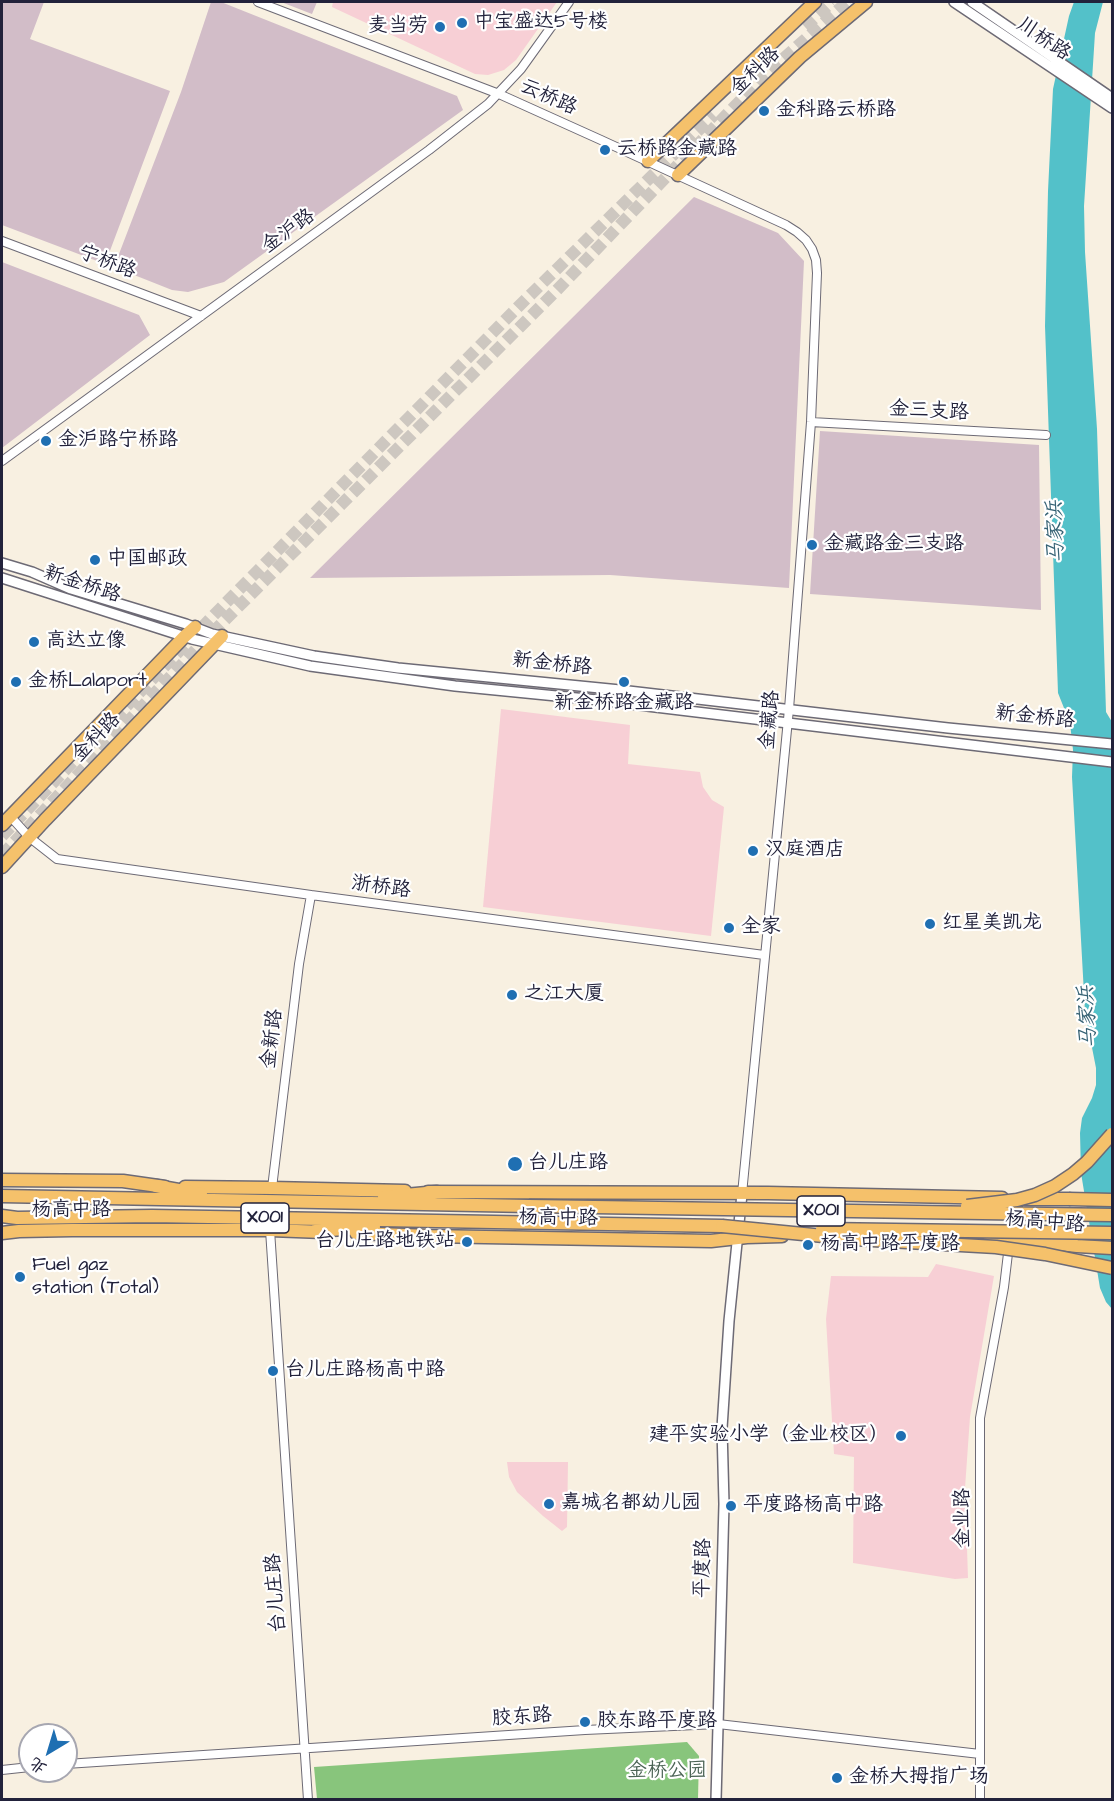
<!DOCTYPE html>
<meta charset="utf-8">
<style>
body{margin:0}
#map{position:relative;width:1114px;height:1801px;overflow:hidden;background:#f8f0e1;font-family:"Architects Daughter","LXGW WenKai TC",sans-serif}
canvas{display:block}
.frame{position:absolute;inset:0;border:3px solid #22223b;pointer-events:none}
.north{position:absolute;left:18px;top:1723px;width:60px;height:60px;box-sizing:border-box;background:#fff;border:2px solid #a7a7b1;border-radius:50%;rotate:218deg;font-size:16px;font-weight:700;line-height:24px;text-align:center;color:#22223b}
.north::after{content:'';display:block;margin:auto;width:21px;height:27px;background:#1f6fb2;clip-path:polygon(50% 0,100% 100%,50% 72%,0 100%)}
</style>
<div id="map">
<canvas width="1114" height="1801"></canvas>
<div class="frame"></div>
<div class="north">北</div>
</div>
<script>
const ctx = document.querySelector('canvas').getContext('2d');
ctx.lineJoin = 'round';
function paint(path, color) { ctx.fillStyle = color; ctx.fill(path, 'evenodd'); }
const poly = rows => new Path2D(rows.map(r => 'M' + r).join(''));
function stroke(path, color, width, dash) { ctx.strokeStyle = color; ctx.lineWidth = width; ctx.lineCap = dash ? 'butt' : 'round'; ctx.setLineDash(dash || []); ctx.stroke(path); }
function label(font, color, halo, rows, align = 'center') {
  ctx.font = font + ' "Architects Daughter","LXGW WenKai TC",sans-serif'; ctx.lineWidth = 4.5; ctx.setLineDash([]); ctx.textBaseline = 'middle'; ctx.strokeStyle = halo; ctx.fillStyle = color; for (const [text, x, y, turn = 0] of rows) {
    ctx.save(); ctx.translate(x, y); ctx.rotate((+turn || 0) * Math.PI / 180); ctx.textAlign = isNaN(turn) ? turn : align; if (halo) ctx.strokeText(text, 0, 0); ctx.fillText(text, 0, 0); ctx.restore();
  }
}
const built = poly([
 [333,2,557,2,516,60,504,70,488,75,475,74,332,7],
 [501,709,630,725,628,764,700,772,703,787,712,800,724,807,711,936,483,907],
 [936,1264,994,1276,970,1417,965,1488,968,1578,955,1579,853,1563,854,1457,834,1454,826,1319,831,1276,928,1277],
 [507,1462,568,1462,567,1527,562,1531,543,1516,517,1492,509,1477]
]);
const industrial = poly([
 [2,2,44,2,30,39,170,91,105,264,2,225],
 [211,2,221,2,457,96,463,110,224,282,188,292,172,290,114,267,181,92],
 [281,2,317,2,312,14],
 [694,197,778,233,804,261,789,588,610,575,310,578],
 [2,262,139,315,150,335,2,448],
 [820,431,1039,445,1041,610,810,594]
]);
const green = poly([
 [687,1742,699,1756,698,1799,317,1799,314,1767]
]);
const water = poly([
 [1074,2,1103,2,1095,33,1084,206,1085,252,1097,429,1106,712,1112,722,1112,1309,1106,1302,1100,1288,1081,1173,1080,1133,1082,1118,1092,1098,1096,1085,1096,1068,1085,1012,1072,777,1073,750,1070,723,1058,693,1045,326,1048,191,1053,89,1069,16]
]);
const primaryTunnel = poly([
 [805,27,832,2],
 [2,836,210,619,518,307,714,115],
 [2,855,203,642,556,291,764,76,847,2]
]);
const minor = poly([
 [258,2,499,94,601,140,786,225,797,232,806,240,812,249,816,260,817,273,811,422,789,709,742,1194],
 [2,241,201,316],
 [811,422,1046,435],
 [2,461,429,150,488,104,521,69,569,2],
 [10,816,29,837,57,859,311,895,764,955],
 [272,1188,299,964,311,895],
 [270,1230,308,1800],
 [66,1764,585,1730,718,1724,980,1754],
 [2,1770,30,1767],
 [980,1800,980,1418,1004,1287,1009,1245]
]);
const tertiary = poly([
 [954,2,1112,108],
 [972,2,1112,98],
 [2,563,32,572,71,589,186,624,212,634,314,656,398,668,620,690,948,728,1112,744],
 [2,578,192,639,310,666,455,686,597,700,1112,762],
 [716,1800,724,1504,722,1428,729,1321,742,1194]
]);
const primary = poly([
 [648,161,815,2],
 [678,175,800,57,866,2],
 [2,825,185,636,195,627],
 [2,867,45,820,222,636],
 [2,1180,123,1181,165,1187],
 [185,1187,272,1188,405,1191],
 [428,1192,768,1193,1002,1198],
 [1025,1199,1069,1199],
 [2,1233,19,1231,72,1230,270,1230,323,1232],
 [356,1233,429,1236,711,1241,747,1237,782,1236],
 [910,1237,1009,1238,1077,1246,1112,1248]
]);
const trunk = poly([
 [156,1186,201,1194],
 [2,1196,529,1206],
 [384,1197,437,1192],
 [2,1216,17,1218,152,1216,722,1226],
 [315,1231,374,1227]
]);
const primaryBridge = poly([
 [1069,1199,1112,1200]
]);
const trunkBridge = poly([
 [529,1206,1112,1215],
 [967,1206,1017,1200,1035,1195,1055,1186,1073,1174,1087,1162,1112,1134],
 [722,1226,854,1239,996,1247,1045,1254,1112,1268],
 [822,1229,1112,1233]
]);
const markers = [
 [462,23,6,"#1f6fb2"],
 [440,27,6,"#1f6fb2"],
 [764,111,6,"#1f6fb2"],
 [605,150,6,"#1f6fb2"],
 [46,441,6,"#1f6fb2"],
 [812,545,6,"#1f6fb2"],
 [95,560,6,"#1f6fb2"],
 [34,642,6,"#1f6fb2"],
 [16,682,6,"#1f6fb2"],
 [624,682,6,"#1f6fb2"],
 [753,851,6,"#1f6fb2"],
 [930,924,6,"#1f6fb2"],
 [729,928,6,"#1f6fb2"],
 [512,995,6,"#1f6fb2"],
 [515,1164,8,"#1f6fb2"],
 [467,1242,6,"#1f6fb2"],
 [808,1245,6,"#1f6fb2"],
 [20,1277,6,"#1f6fb2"],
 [273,1371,6,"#1f6fb2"],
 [901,1436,6,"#1f6fb2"],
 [549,1504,6,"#1f6fb2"],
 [731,1506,6,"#1f6fb2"],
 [585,1722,6,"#1f6fb2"],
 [837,1778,6,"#1f6fb2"]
];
const shields = [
 [821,1211,48],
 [265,1218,48]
];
const shieldNames = [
 ["X001",821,1211],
 ["X001",265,1218]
];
const poiNames = [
 ["中宝盛达5号楼",474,23],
 ["麦当劳",428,27,"right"],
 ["金科路云桥路",776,111],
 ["云桥路金藏路",617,150],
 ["金沪路宁桥路",58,441],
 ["金藏路金三支路",824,545],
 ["中国邮政",107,560],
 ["高达立像",46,642],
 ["金桥Lalaport",28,682],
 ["新金桥路金藏路",624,704,"center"],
 ["汉庭酒店",765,851],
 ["红星美凯龙",942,924],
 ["全家",741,928],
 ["之江大厦",524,995],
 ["台儿庄路",528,1164],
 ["台儿庄路地铁站",455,1242,"right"],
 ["杨高中路平度路",820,1245],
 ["Fuel gaz",32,1266],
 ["station (Total)",32,1289],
 ["台儿庄路杨高中路",285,1371],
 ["建平实验小学（金业校区）",889,1436,"right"],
 ["嘉城名都幼儿园",561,1504],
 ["平度路杨高中路",743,1506],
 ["胶东路平度路",597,1722],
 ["金桥大拇指广场",849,1778]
];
const streetNames = [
 ["川桥路",1043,40,34],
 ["金科路",756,72,-44],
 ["云桥路",548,98,24],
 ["金沪路",289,232,-36],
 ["宁桥路",107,263,21],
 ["金三支路",929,412,3],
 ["新金桥路",82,585,18],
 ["新金桥路",552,665,6],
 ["新金桥路",1035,718,6],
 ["金藏路",771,720,-85],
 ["金科路",97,738,-46],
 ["浙桥路",381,888,8],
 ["金新路",273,1039,-83],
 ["杨高中路",71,1211],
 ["杨高中路",558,1219,1],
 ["杨高中路",1045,1223,5],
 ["金业路",964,1518,-90],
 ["平度路",704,1568,-88],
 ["台儿庄路",277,1593,-94],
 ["胶东路",522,1718,-4]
];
const parkNames = [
 ["金桥公园",667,1772]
];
const waterNames = [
 ["马家浜",1057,532,-92],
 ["马家浜",1089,1017,-93]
];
paint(built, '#f7cfd5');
paint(industrial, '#d2bdc8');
paint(green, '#88c57c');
paint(water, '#53c1c9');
stroke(primaryTunnel, '#cdc7c0', 12, [12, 6]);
stroke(minor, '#6d6a75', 10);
stroke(tertiary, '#6d6a75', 12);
stroke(primary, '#6d6a75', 15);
stroke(trunk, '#6d6a75', 15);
stroke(minor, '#fff', 8);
stroke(tertiary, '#fff', 9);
stroke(primary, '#f5c16b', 12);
stroke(trunk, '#f5c16b', 12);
stroke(primaryBridge, '#6d6a75', 15, []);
stroke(trunkBridge, '#6d6a75', 15, []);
stroke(primaryBridge, '#f5c16b', 12);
stroke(trunkBridge, '#f5c16b', 12);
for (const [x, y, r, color] of markers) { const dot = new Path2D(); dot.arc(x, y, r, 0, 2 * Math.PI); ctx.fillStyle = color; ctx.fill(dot); stroke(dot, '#fff', 2); }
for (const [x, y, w] of shields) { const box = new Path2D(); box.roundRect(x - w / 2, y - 15, w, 30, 4.5); ctx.fillStyle = '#fff'; ctx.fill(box); stroke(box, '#22223b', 1.5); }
label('bold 18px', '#22223b', null, shieldNames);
label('20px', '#22223b', '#fff', poiNames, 'left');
label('20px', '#22223b', '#fff', streetNames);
label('20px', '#4b6355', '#fff', parkNames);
label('italic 21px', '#366274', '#fff', waterNames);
</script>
